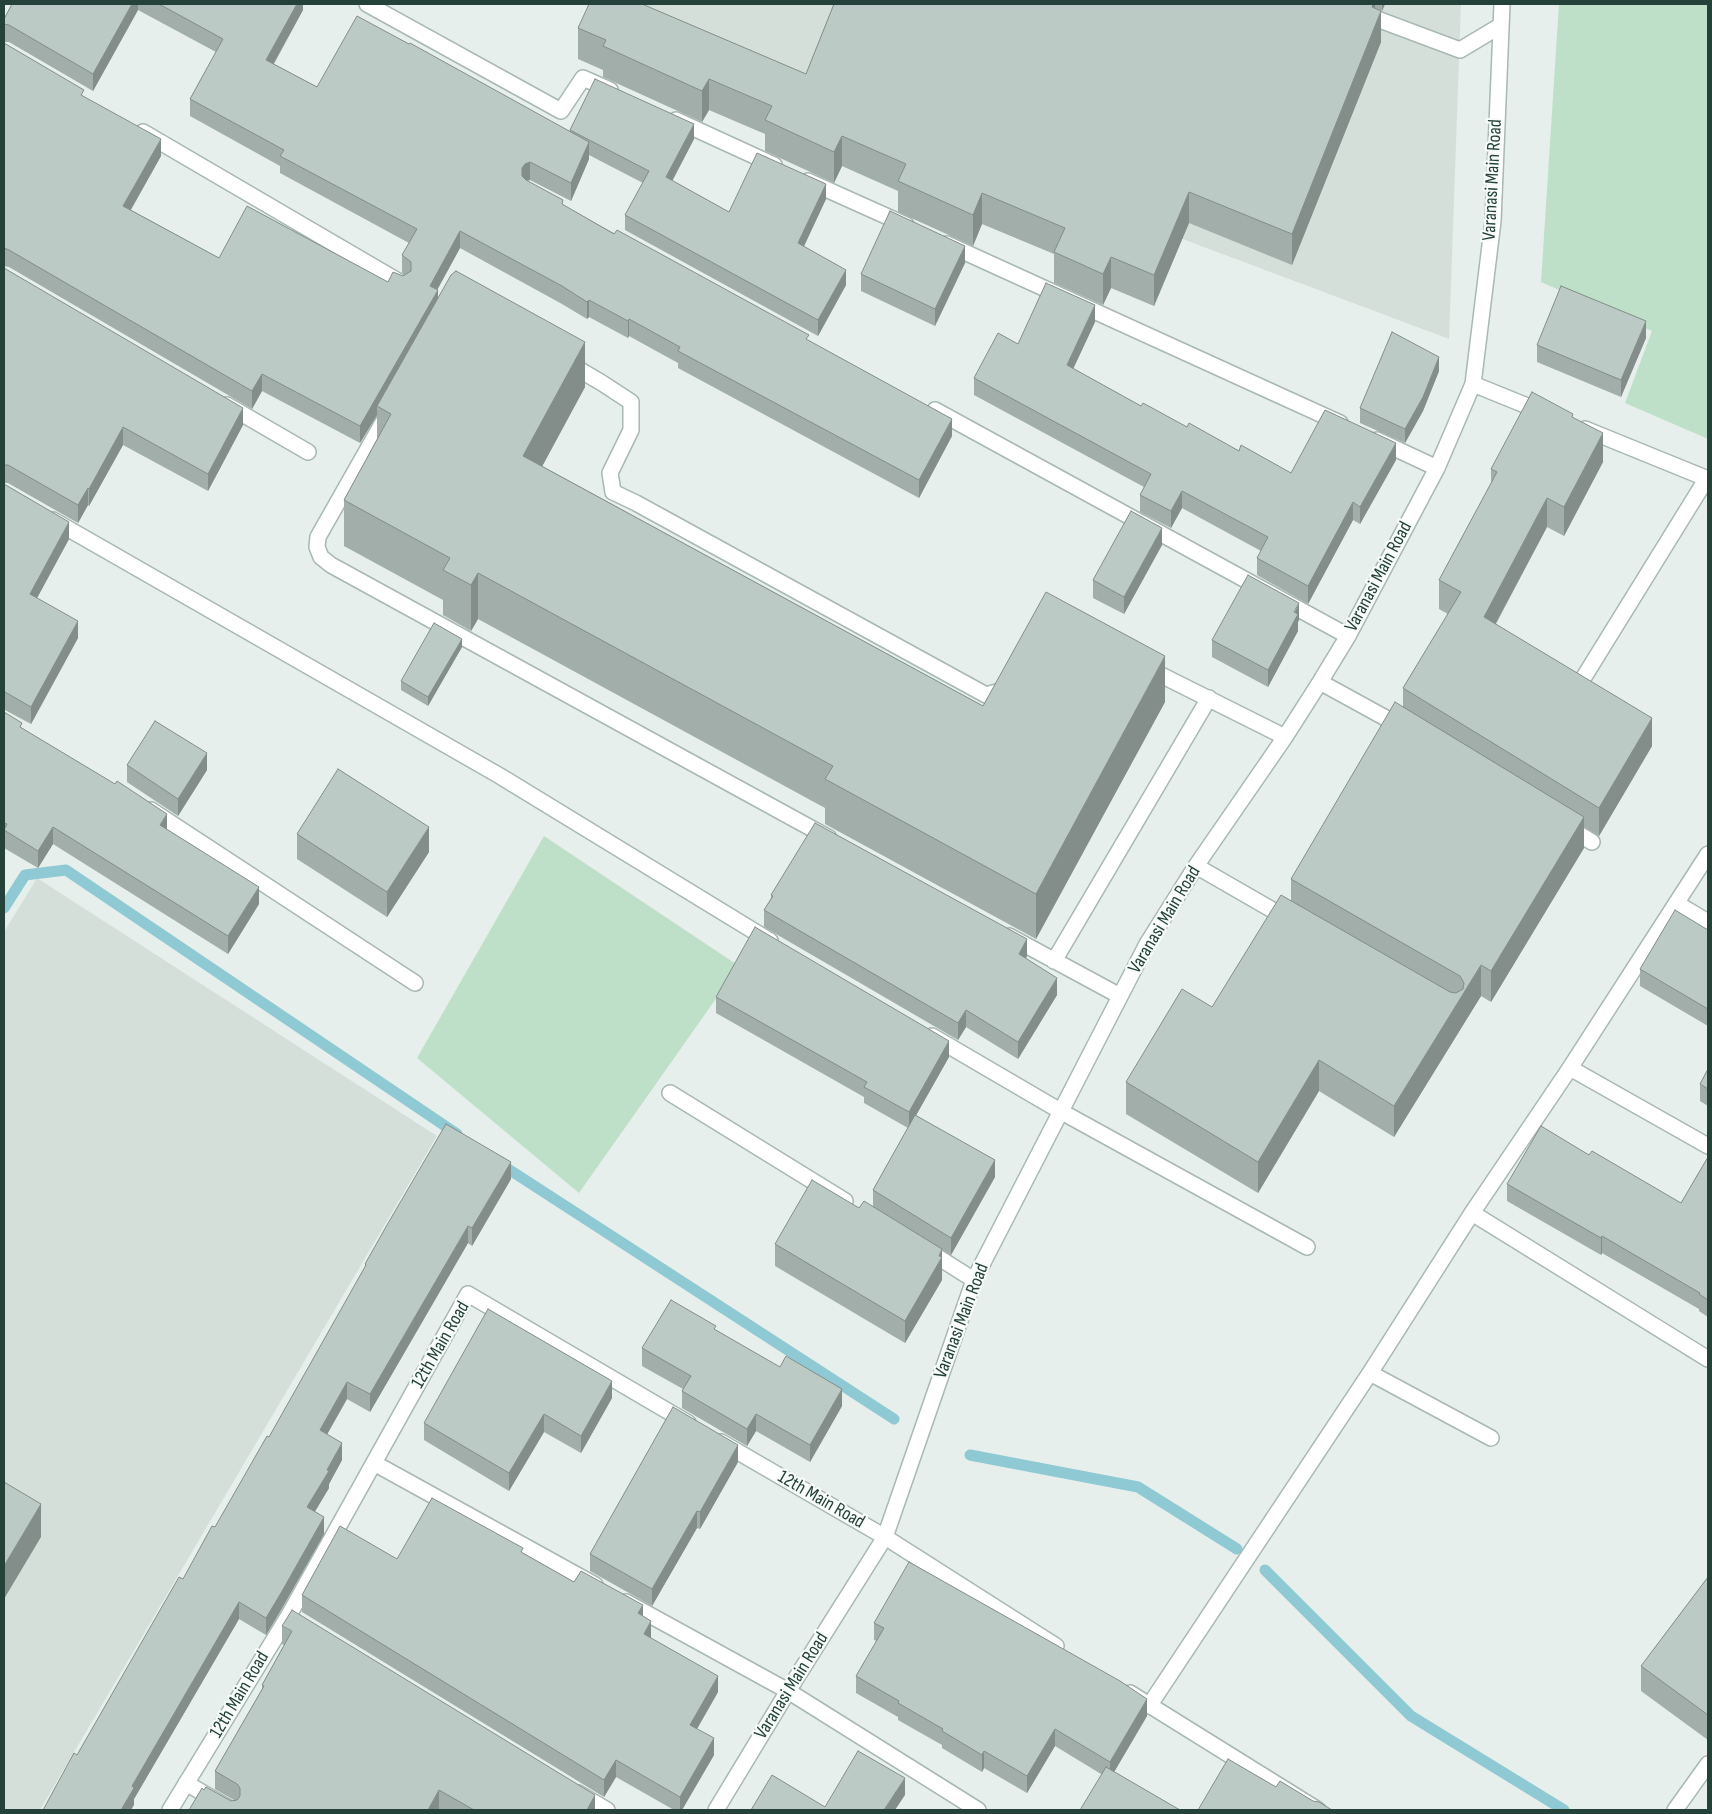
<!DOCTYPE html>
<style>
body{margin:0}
#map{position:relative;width:1712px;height:1814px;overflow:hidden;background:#e6efeb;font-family:"Sofia Sans Condensed",sans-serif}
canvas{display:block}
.frame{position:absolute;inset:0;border:5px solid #24423a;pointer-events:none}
</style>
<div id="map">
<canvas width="1712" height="1814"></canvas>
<div class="frame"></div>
</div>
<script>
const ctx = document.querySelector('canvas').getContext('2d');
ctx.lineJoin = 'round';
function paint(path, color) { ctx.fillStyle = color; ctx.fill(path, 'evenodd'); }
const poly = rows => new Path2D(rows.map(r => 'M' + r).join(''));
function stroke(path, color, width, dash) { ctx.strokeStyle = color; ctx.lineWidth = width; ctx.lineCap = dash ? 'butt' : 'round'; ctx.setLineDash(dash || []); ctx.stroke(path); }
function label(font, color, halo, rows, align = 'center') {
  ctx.font = font + ' "Sofia Sans Condensed",sans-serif'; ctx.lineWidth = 4.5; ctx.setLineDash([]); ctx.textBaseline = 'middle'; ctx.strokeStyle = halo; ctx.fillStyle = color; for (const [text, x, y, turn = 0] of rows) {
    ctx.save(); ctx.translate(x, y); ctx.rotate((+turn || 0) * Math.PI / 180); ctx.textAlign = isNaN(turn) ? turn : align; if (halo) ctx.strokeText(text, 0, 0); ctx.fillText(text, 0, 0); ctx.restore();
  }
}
const built = poly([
 [631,4,1461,4,1449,339,615,26],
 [37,878,437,1136,40,1810,4,1810,4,932]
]);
const green = poly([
 [1559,4,1708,4,1708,439,1625,403,1652,331,1541,282],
 [544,836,739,966,579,1193,417,1058]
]);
const stream = poly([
 [4,908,25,875,66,870,457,1134],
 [499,1163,894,1419],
 [970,1455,1138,1487,1237,1549],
 [1265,1570,1411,1716,1564,1810]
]);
const minor = poly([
 [367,4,561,111,583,78,610,90],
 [1337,4,1460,50,1500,26],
 [676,120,774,165],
 [143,132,403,284],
 [808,181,906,225],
 [947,244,1340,423],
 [568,363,602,383,631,402,631,430,610,473,613,492,636,503,986,695,1004,690,1006,686],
 [1473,384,1542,412],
 [227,405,308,452],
 [935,410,1348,636],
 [386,417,318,537,317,547,321,557,331,565,829,838],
 [1585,429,1708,479],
 [1377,440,1437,468],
 [53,520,500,776,770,941],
 [1147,668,1285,737],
 [1584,677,1707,478],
 [1320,682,1402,727],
 [151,810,415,983],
 [1567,827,1592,842],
 [1196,866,1288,919],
 [1676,903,1708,922],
 [1009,936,1120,996],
 [1054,961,1209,698],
 [932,1036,1062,1112,1307,1247],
 [1570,1068,1708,1146],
 [670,1093,845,1201],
 [1472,1213,1708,1359],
 [925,1249,974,1280],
 [1370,1373,1491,1438],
 [721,1442,885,1537,1056,1646],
 [374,1463,595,1585],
 [626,1602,788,1691,978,1810],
 [1130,1693,1318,1810],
 [1149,1706,1370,1373,1472,1213,1570,1068,1708,854],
 [186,1783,232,1810],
 [578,1793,607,1810],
 [170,1810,289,1615,468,1294,688,1423],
 [716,1810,788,1691,885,1537,974,1280,1147,944,1196,866,1285,737,1320,682,1348,636,1437,468,1473,384,1493,221,1502,4],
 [1675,1810,1708,1764]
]);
const wall = poly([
 [12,4,303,4,303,10,274,64,317,87,570,131,570,130,694,139,672,181,729,212,826,199,804,246,846,285,818,336,625,230,625,215,643,183,589,155,589,159,571,201,530,180,527,181,563,205,809,341,952,436,919,498,678,368,678,363,629,336,628,338,589,317,587,319,562,304,460,248,437,290,438,298,585,387,542,466,983,706,1165,702,1036,939,825,824,825,808,478,619,471,631,443,615,443,600,344,546,344,500,377,439,377,415,360,443,262,391,252,409,9,267,4,266,4,43,84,97,161,156,131,210,219,258,388,282,405,275,402,273,402,255,409,243,280,173,280,166,190,116,190,99,216,52,138,10,93,91,9,42,4,42,4,19],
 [834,4,1385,4,1382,11,1375,8,1381,42,1292,265,1189,223,1154,306,1111,288,1103,305,1054,283,1054,254,982,224,973,246,898,212,898,191,842,166,834,183,765,151,765,134,709,110,702,122,603,77,603,70,578,59,578,28,806,74],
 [965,263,935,326,861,291,861,274],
 [4,268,243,425,208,491,123,445,89,506,88,505,78,523,8,483,4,483],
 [1095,322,1073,369,1141,406,1239,451,1291,473,1396,460,1360,524,1353,520,1308,604,1257,575,1257,558,1261,551,1182,508,1171,528,1140,512,1140,495,1144,487,974,395,974,378,1018,344],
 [1646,338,1621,397,1537,362,1537,345],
 [1439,371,1423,411,1405,443,1360,423,1360,408],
 [1573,418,1603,462,1564,536,1547,527,1496,624,1652,746,1599,836,1584,827,1584,848,1491,1002,1481,996,1394,1137,1319,1091,1258,1193,1126,1114,1126,1082,1212,1007,1291,900,1291,879,1403,707,1403,688,1448,614,1439,609,1439,580,1491,484,1491,469],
 [4,484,69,539,37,598,78,638,31,724,5,710,4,710],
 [1162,545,1124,614,1093,598,1093,580],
 [1299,620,1298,622,1298,631,1268,687,1212,657,1212,640],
 [462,647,428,706,401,690,401,681],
 [4,712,22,728,167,830,259,904,228,954,53,844,38,868,4,848],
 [127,765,207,770,178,816,127,782],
 [297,834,429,852,387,917,297,859],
 [771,895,1027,956,1026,958,1057,995,1018,1059,966,1027,958,1040,764,927,764,910,771,898],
 [1708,930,1708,1026,1640,986,1640,969],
 [716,997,949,1057,916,1115,995,1177,951,1255,942,1250,942,1280,905,1343,775,1266,775,1244,859,1208,873,1206,873,1190,908,1128,864,1103,864,1097,716,1013],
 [1708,1069,1708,1106,1700,1101,1700,1084],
 [1589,1155,1681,1203,1708,1157,1708,1317,1699,1311,1699,1309,1602,1253,1601,1255,1507,1201,1507,1184],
 [511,1179,472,1246,468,1243,370,1412,347,1399,327,1434,342,1460,329,1484,329,1488,315,1512,324,1534,281,1610,266,1635,239,1619,134,1799,134,1805,77,1755,183,1579,215,1527,269,1437,365,1268,365,1264],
 [716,1330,842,1406,810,1462,756,1431,747,1446,682,1408,682,1391,683,1389,642,1366,642,1348],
 [612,1398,581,1453,544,1432,509,1491,424,1440,424,1423],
 [738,1462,700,1529,697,1528,652,1606,590,1571,590,1554],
 [523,1553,574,1582,643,1616,651,1638,718,1692,697,1729,714,1755,682,1810,674,1810,616,1777,604,1797,302,1612,302,1595,397,1559],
 [1708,1577,1708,1740,1641,1691,1641,1666],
 [874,1623,1147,1716,1114,1772,1101,1774,1055,1746,1027,1793,984,1768,982,1772,942,1748,942,1745,898,1720,898,1717,856,1693,856,1676,877,1641,874,1640],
 [282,1626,595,1810,442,1810,439,1809,231,1801,234,1800,215,1789,215,1771,262,1689,262,1685,284,1645,282,1644]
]);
const shadedWall = poly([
 [132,4,138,4,138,10,93,91,93,74],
 [297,4,303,4,303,10,266,77,266,60],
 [1373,4,1375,4,1375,25,1381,11,1381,42,1292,265,1292,234],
 [1382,4,1385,4,1382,11],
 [709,79,709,110,702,122,702,91],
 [694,124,694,139,666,193,666,177],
 [842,136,842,166,834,183,834,152],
 [161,139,161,156,123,223,123,206],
 [589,142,589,159,571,201,571,183],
 [530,162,530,180,525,181,522,185,522,168,525,164],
 [826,184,826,199,798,259,798,243],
 [1189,192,1189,223,1154,306,1154,275],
 [982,193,982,224,973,246,973,215],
 [460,231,460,248,430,303,430,286],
 [965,246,965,263,935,326,935,309],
 [1111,257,1111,288,1103,305,1103,274],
 [846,270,846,285,818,336,818,320],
 [438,290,438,308,377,406,377,415,360,443,360,426],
 [589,300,589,317,587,319,587,302],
 [1095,305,1095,322,1067,382,1067,365],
 [629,319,629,336,628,338,628,321],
 [1646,321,1646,338,1621,397,1621,380],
 [585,342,585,387,523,502,523,456],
 [1439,357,1439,371,1423,411,1405,443,1405,429],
 [262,374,262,391,252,409,252,391],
 [243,408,243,425,208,491,208,474],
 [952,419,952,436,919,498,919,480],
 [123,427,123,445,89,506,89,489],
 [1603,433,1603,462,1564,536,1564,507],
 [1396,443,1396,460,1360,524,1360,507],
 [88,488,88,505,78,523,78,505],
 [1182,491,1182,508,1171,528,1171,511],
 [1547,498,1547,527,1484,645,1484,617],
 [1353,502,1353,520,1308,604,1308,586],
 [69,522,69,539,30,611,30,594],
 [1162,528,1162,545,1124,614,1124,597],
 [478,573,478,619,471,631,471,585],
 [1299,603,1299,620,1298,622,1298,631,1268,687,1268,670],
 [78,621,78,638,31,724,31,707],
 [462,639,462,647,428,706,428,697],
 [1165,656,1165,702,1036,939,1036,894],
 [5,692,5,710,4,710,4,693],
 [1652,718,1652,746,1599,836,1599,808],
 [207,753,207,770,178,816,178,799],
 [167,814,167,832,160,825],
 [1584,817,1584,848,1491,1002,1491,971],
 [53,827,53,844,38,868,38,851],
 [429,827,429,852,387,917,387,892],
 [259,887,259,904,228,954,228,936],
 [1027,939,1027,956,1019,971,1019,954],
 [1481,965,1481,996,1394,1137,1394,1106],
 [1057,978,1057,995,1018,1059,1018,1042],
 [966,1010,966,1027,958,1040,958,1023],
 [949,1041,949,1057,909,1128,909,1112],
 [1319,1060,1319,1091,1258,1193,1258,1162],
 [995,1160,995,1177,951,1255,951,1238],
 [511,1162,511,1179,472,1246,472,1228],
 [468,1226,468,1243,370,1412,370,1394],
 [1602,1236,1602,1253,1601,1255,1601,1238],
 [942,1249,942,1280,905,1343,905,1321],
 [612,1381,612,1398,581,1453,581,1436],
 [347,1382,347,1399,320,1447,320,1430],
 [842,1389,842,1406,810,1462,810,1445],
 [544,1414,544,1432,509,1491,509,1473],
 [756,1414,756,1431,747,1446,747,1429],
 [342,1443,342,1460,329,1484,329,1488,307,1524,307,1507],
 [738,1445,738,1462,700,1529,700,1512],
 [41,1504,41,1537,4,1599,4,1566],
 [697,1511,697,1528,652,1606,652,1589],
 [324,1517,324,1534,281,1610,266,1635,266,1618],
 [239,1602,239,1619,134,1799,134,1805,131,1810,121,1810,132,1786],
 [643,1605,643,1622,638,1613],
 [651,1621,651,1638,644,1634],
 [718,1676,718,1692,690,1741,690,1725],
 [1147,1699,1147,1716,1110,1779,1110,1762],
 [1055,1729,1055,1746,1027,1793,1027,1776],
 [714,1738,714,1755,682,1810,680,1810,680,1797],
 [984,1751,984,1768,982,1772,982,1755],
 [616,1760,616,1777,604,1797,604,1780],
 [905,1778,905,1795,895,1810,884,1810],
 [439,1790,439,1810,428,1810],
 [595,1795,595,1810,586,1810]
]);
const building = poly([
 [12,4,132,4,93,74,9,25,4,24,4,19,12,4],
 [159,4,297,4,266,60,317,87,357,16,409,44,410,43,589,142,571,183,530,162,525,164,522,168,522,176,526,180,563,200,562,204,614,234,617,230,809,335,806,339,952,419,919,480,678,351,680,347,629,319,628,321,589,300,587,302,562,286,460,231,430,286,438,290,360,426,262,374,252,391,9,250,4,248,4,43,84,90,81,95,161,139,123,206,219,258,247,206,388,282,393,272,403,276,411,271,411,262,402,255,417,229,280,156,284,150,190,99,223,39,159,4],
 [589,4,642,4,806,74,834,4,1373,4,1372,7,1381,11,1292,234,1189,192,1154,275,1111,257,1103,274,1054,252,1065,228,982,193,973,215,898,181,906,164,842,136,834,152,765,120,772,106,709,79,702,91,603,46,606,40,578,28,589,4],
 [595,79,694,124,666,177,729,212,757,153,826,184,798,243,846,270,818,320,625,215,649,171,570,130,595,79],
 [890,211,965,246,935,309,861,274,890,211],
 [4,268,243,408,208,474,123,427,89,489,88,488,78,505,8,465,4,465,4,268],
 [456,271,585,342,523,456,983,706,1046,592,1165,656,1036,894,825,779,833,766,478,573,471,585,443,570,450,558,344,500,391,414,377,406,451,275,456,271],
 [1046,283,1095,305,1067,365,1141,406,1143,403,1187,427,1189,423,1239,451,1241,445,1291,473,1325,410,1396,443,1360,507,1353,502,1308,586,1257,558,1268,537,1182,491,1171,511,1140,495,1151,474,974,378,998,333,1018,344,1046,283],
 [1561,286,1646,321,1621,380,1537,345,1561,286],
 [1392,332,1439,357,1423,397,1405,429,1360,408,1392,332],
 [1532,392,1573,414,1572,417,1603,433,1564,507,1547,498,1484,617,1652,718,1599,808,1403,688,1461,592,1439,580,1497,472,1491,469,1532,392],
 [4,484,69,522,30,594,78,621,31,707,5,692,4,693,4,484],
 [1131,511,1162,528,1124,597,1093,580,1131,511],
 [1248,575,1299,603,1294,612,1298,614,1268,670,1212,640,1248,575],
 [434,623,462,639,428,697,401,681,434,623],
 [1395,702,1584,817,1491,971,1481,965,1394,1106,1319,1060,1258,1162,1126,1082,1182,989,1212,1007,1281,895,1450,992,1456,993,1463,989,1464,983,1460,976,1291,879,1395,702],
 [4,712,22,723,20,727,115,784,117,781,167,814,160,825,259,887,228,936,53,827,38,851,4,830,7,824,4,823,4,712],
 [155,721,207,753,178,799,127,765,155,721],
 [338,769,429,827,387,892,297,834,338,769],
 [815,823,1027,939,1019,954,1057,978,1018,1042,966,1010,958,1023,764,910,773,896,771,895,815,823],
 [1675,910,1708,930,1708,1009,1640,969,1675,910],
 [755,927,949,1041,909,1112,864,1087,867,1082,716,997,755,927],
 [1708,1069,1708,1089,1700,1084,1708,1069],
 [915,1115,995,1160,951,1238,873,1190,915,1115],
 [446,1124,511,1162,472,1228,468,1226,370,1394,347,1382,320,1430,342,1443,327,1470,329,1471,307,1507,324,1517,281,1593,266,1618,239,1602,132,1786,134,1788,121,1810,43,1810,74,1753,77,1755,179,1577,183,1579,212,1526,215,1527,267,1436,269,1437,366,1265,365,1264,387,1225,446,1124],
 [1541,1126,1589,1155,1592,1151,1681,1203,1708,1157,1708,1300,1699,1294,1700,1293,1602,1236,1601,1238,1507,1184,1541,1126],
 [812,1180,859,1208,864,1201,942,1249,939,1256,942,1257,905,1321,775,1244,812,1180],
 [671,1300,716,1326,714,1329,780,1367,786,1356,842,1389,810,1445,756,1414,747,1429,682,1391,691,1376,642,1348,671,1300],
 [488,1309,612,1381,581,1436,544,1414,509,1473,424,1423,488,1309],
 [673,1407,738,1445,700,1512,697,1511,652,1589,590,1554,673,1407],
 [4,1482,41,1504,4,1566,4,1482],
 [432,1498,523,1548,521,1552,574,1582,581,1571,643,1605,638,1613,651,1621,644,1634,718,1676,690,1725,714,1738,680,1797,616,1760,604,1780,302,1595,340,1526,397,1559,432,1498],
 [909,1562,1120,1681,1147,1699,1110,1762,1055,1729,1027,1776,984,1751,982,1755,942,1731,943,1729,898,1703,899,1701,856,1676,884,1628,874,1623,909,1562],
 [1708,1577,1708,1715,1641,1666,1708,1577],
 [292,1610,595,1795,587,1810,474,1810,439,1790,428,1810,189,1810,202,1788,204,1790,206,1787,231,1801,237,1800,240,1796,240,1788,237,1784,215,1771,264,1686,262,1685,292,1631,282,1626,292,1610],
 [858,1751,905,1778,884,1810,751,1810,772,1775,825,1807,858,1751],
 [1228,1759,1276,1787,1280,1781,1313,1801,1319,1802,1332,1810,1198,1810,1228,1759],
 [1106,1767,1180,1810,1080,1810,1106,1767]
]);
const streetNames = [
 ["Varanasi Main Road",1493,180,-87],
 ["Varanasi Main Road",1379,577,-62],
 ["Varanasi Main Road",1165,920,-59],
 ["Varanasi Main Road",962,1321,-69],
 ["12th Main Road",441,1345,-60],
 ["12th Main Road",821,1500,30],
 ["Varanasi Main Road",792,1686,-58],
 ["12th Main Road",240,1695,-59]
];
paint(built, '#d4dfda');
paint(green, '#bfe0c8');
stroke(stream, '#8ec9d4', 11);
stroke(minor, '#a8b8b2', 18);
stroke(minor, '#fff', 15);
paint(wall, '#a1aea9');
paint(shadedWall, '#838d89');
paint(building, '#bbcac4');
stroke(building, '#838d89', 1);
label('19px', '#24423a', '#f7fbf9', streetNames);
</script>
